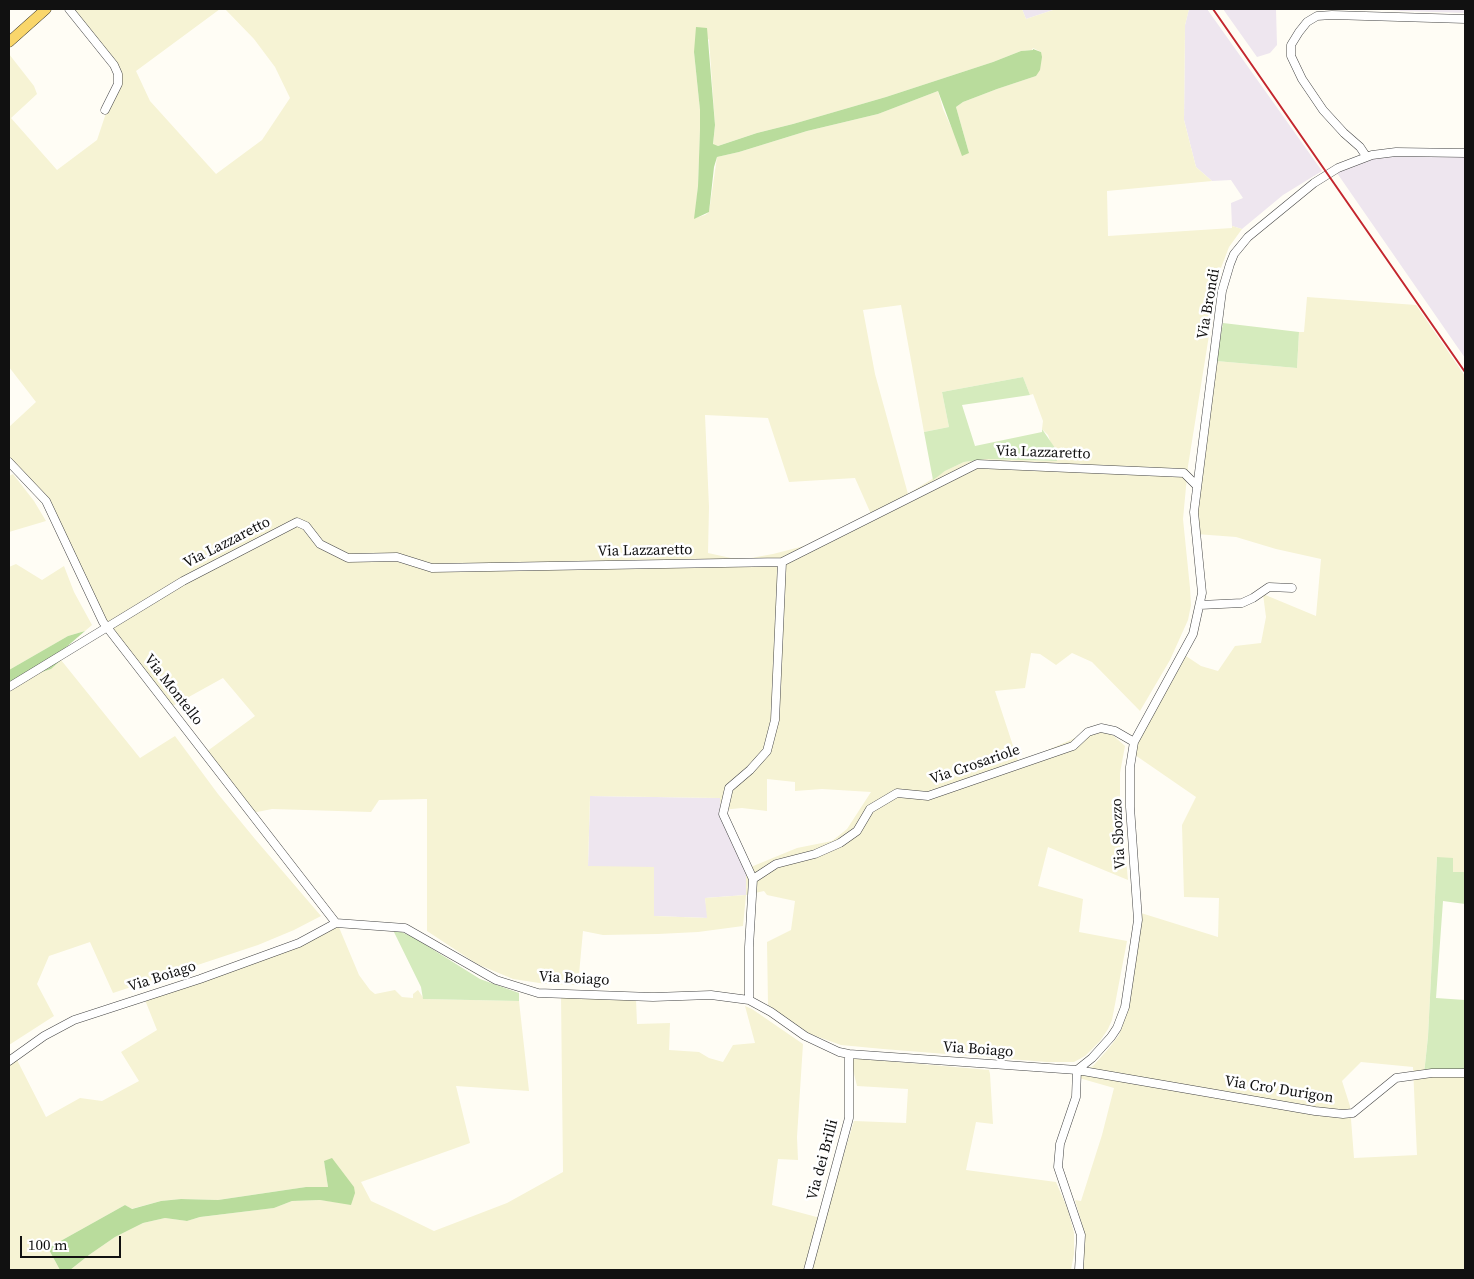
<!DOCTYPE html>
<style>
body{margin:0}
#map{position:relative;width:1474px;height:1279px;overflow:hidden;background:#fffdf5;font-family:"Source Serif 4",serif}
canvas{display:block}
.frame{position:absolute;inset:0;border:10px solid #111;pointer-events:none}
.scale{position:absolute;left:20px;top:1236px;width:101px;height:22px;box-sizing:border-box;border:2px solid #111;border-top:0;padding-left:6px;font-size:15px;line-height:18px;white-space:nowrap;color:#111;-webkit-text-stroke:4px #fff;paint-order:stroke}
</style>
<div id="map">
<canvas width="1474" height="1279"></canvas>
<div class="frame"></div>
<div class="scale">100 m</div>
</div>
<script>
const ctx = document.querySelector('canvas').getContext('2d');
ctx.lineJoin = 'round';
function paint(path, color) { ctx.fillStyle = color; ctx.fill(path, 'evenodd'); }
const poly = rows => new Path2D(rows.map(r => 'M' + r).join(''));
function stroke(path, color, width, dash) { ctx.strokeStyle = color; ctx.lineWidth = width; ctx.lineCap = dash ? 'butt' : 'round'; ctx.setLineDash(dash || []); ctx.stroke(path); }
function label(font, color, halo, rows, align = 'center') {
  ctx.font = font + ' "Source Serif 4",serif'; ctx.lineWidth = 5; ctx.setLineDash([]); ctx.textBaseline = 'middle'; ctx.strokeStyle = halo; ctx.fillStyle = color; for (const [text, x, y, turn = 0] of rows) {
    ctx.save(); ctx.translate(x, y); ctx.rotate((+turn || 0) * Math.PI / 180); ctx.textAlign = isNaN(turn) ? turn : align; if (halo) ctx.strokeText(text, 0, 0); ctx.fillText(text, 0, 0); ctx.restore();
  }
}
const industrial = poly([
 [1022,9,1056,9,1026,19],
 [1189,9,1207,9,1322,171,1283,195,1242,229,1232,226,1231,203,1243,198,1231,180,1212,181,1196,167,1184,120,1185,25],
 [1223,9,1276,9,1277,45,1270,53,1257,57],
 [1379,9,1465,9,1465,13,1402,11],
 [1377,155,1465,156,1465,358,1337,173,1356,162],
 [590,796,720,798,746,862,746,895,705,898,708,918,653,916,588,866]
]);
const farmland = poly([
 [65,9,220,9,136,71,150,101,216,174,262,140,290,98,275,67,254,39,225,9,1022,9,1026,19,1056,9,1189,9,1185,25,1184,120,1196,167,1212,181,1107,191,1108,236,1232,228,1232,226,1242,229,1229,247,1219,273,1188,466,1183,519,1190,588,1191,605,1188,620,1170,660,1140,711,1092,662,1072,653,1056,665,1040,654,1031,653,1025,688,995,691,1018,761,1039,754,1095,729,1107,730,1125,746,1120,773,1120,798,1128,880,1048,847,1038,886,1083,899,1079,932,1127,941,1112,1020,1108,1029,1100,1041,1085,1056,1074,1062,1047,1062,883,1049,841,1045,810,1034,768,1005,767,942,791,930,795,901,767,895,764,891,746,895,743,926,698,932,658,934,603,935,583,931,578,985,546,984,513,979,477,964,427,931,427,799,379,800,371,812,272,809,247,814,202,755,255,716,223,678,167,709,112,637,36,485,9,456,9,427,36,402,9,367,9,54,34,86,37,94,11,118,57,170,97,140,119,74],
 [709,39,715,125,713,145,718,146,757,133,793,124,886,97,993,62,1021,51,1032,50,1033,48,1041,52,1036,76,997,89,963,102,956,107,969,153,953,131,943,109,938,91,878,114,807,131,739,152,717,157,709,212,705,215,695,218,698,186,700,129,700,110,694,52],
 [901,305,924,432,949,427,942,392,1023,377,1030,395,1033,394,1043,421,1042,429,1048,435,1057,461,986,459,964,462,945,471,908,494,875,374,863,310],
 [705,415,768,418,789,482,855,478,871,514,841,531,826,535,808,545,773,554,751,558,731,558,708,553,709,507],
 [767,779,795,782,795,791,822,789,871,792,847,829,832,841,797,848,746,869,746,895,705,898,707,918,654,916,654,867,588,866,590,796,720,798,721,810,742,808,767,811],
 [1307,297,1416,305,1465,376,1465,872,1453,872,1437,857,1428,1037,1424,1073,1465,1073,1465,1270,1082,1270,1084,1255,1084,1231,1075,1200,1081,1201,1102,1135,1114,1088,1079,1078,1080,1073,1093,1066,1109,1048,1119,1035,1123,1024,1128,1008,1138,947,1141,913,1218,937,1219,898,1184,897,1182,825,1196,797,1135,755,1138,742,1186,656,1201,666,1218,671,1235,646,1261,643,1266,617,1263,594,1316,616,1321,559,1276,549,1236,537,1196,534,1195,519,1216,361,1297,368,1299,332,1304,332],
 [1361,1062,1413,1067,1417,1155,1354,1158,1350,1106,1342,1081],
 [13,474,34,501,46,521,9,532,9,476],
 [16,564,42,580,64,566,74,592,92,625,85,631,68,636,9,670,9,567],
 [61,660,140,758,175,736,218,794,255,839,321,916,294,930,258,945,113,993,90,942,49,956,37,984,54,1016,9,1045,9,690,30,676,51,669],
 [338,925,359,975,370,990,375,994,395,990,402,997,413,998,413,994,418,990,424,999,519,1001,529,1091,456,1086,470,1143,361,1182,371,1201,393,1211,434,1231,507,1203,563,1172,561,996,636,999,637,1024,670,1023,669,1050,699,1052,709,1058,723,1062,733,1045,755,1043,745,1006,752,1009,803,1044,797,1137,798,1160,778,1159,772,1205,824,1219,854,1121,906,1123,908,1089,857,1086,852,1066,852,1058,989,1070,990,1074,993,1124,976,1122,966,1170,1056,1182,1068,1210,1074,1233,1074,1254,1071,1270,70,1270,89,1255,115,1237,143,1223,165,1218,187,1221,200,1217,274,1208,292,1201,320,1200,351,1204,324,1161,328,1187,306,1187,218,1200,181,1199,161,1201,131,1209,125,1205,48,1248,60,1270,9,1270,9,1060,15,1056,46,1117,80,1098,102,1101,139,1081,121,1052,157,1030,143,995,199,977]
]);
const green = poly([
 [1223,323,1299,332,1297,368,1216,361],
 [1023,377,1030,395,962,405,975,446,1042,432,1042,429,1055,448,1057,461,986,459,964,462,945,471,933,480,924,432,949,427,942,392],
 [1437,857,1453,858,1453,872,1465,872,1465,904,1443,901,1436,998,1465,1000,1465,1073,1424,1074,1428,1037],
 [392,928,413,937,480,979,519,993,519,1001,423,999,421,987]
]);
const forest = poly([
 [696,27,707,28,715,125,713,144,718,146,757,133,793,124,886,97,993,62,1021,51,1033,50,1033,49,1041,52,1042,57,1040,70,1036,76,997,89,963,102,956,107,969,153,962,156,938,91,878,114,807,131,739,152,717,157,714,167,709,212,694,219,698,186,700,129,700,110,694,52],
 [85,631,57,655,61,660,51,669,30,676,9,690,9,670,68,636],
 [332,1158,354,1187,355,1193,351,1205,320,1200,292,1201,274,1208,200,1217,187,1221,165,1218,143,1223,115,1237,89,1255,70,1270,60,1270,48,1248,125,1205,132,1209,161,1201,181,1199,218,1200,306,1187,328,1187,324,1161]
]);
const minor = poly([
 [69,9,114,65,118,74,118,84,105,110],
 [1366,156,1360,147,1344,133,1323,110,1302,79,1291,56,1291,45,1299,32,1307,22,1317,16,1332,15,1465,19],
 [9,462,46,501,103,622,336,923],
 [1200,605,1242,603,1253,598,1269,587,1292,588],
 [9,687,183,581,297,522,306,526,320,544,348,558,397,557,432,568,782,562,977,464,1184,473,1197,486],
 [753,879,776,864,815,854,840,843,857,831,870,809,897,793,928,796,1073,746,1088,732,1101,728,1115,731,1134,742],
 [749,1000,749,947,753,879,723,814,729,788,750,770,767,751,775,720,782,562],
 [9,1061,44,1036,74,1020,200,979,299,943,336,923,405,928,496,980,538,993,653,997,711,995,749,1000,771,1012,805,1036,839,1052,849,1054,1077,1070,1315,1111,1343,1114,1353,1113,1396,1078,1432,1073,1465,1073],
 [1077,1070,1092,1058,1111,1037,1117,1028,1125,1007,1138,920,1130,807,1130,767,1134,742,1193,634,1202,593,1194,512,1222,291,1230,264,1234,254,1248,237,1314,183,1338,168,1372,155,1396,152,1465,153],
 [1077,1070,1076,1097,1060,1144,1058,1167,1081,1235,1079,1270],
 [808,1270,849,1118,849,1054]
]);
const major = poly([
 [9,42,46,9]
]);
const rail = poly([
 [1213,9,1465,372]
]);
const streetNames = [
 ["Via Brondi",1209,304,-80],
 ["Via Lazzaretto",1043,453,2],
 ["Via Lazzaretto",227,543,-27],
 ["Via Lazzaretto",645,551,-1],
 ["Via Montello",173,690,52],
 ["Via Crosariole",975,765,-19],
 ["Via Sbozzo",1119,834,-93],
 ["Via Boiago",162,977,-18],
 ["Via Boiago",574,979,3],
 ["Via Boiago",978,1050,4],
 ["Via Cro' Durigon",1279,1090,9],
 ["Via dei Brilli",823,1160,-75]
];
paint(industrial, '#eee6ef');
paint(farmland, '#f6f3d4');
paint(green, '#d5ebbd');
paint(forest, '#b9dc9c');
stroke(minor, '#444', 9);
stroke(major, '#222', 11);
stroke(minor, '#fff', 8);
stroke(major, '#f9d66b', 10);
stroke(rail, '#c4262e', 2);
label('15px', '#111', '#fff', streetNames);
</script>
